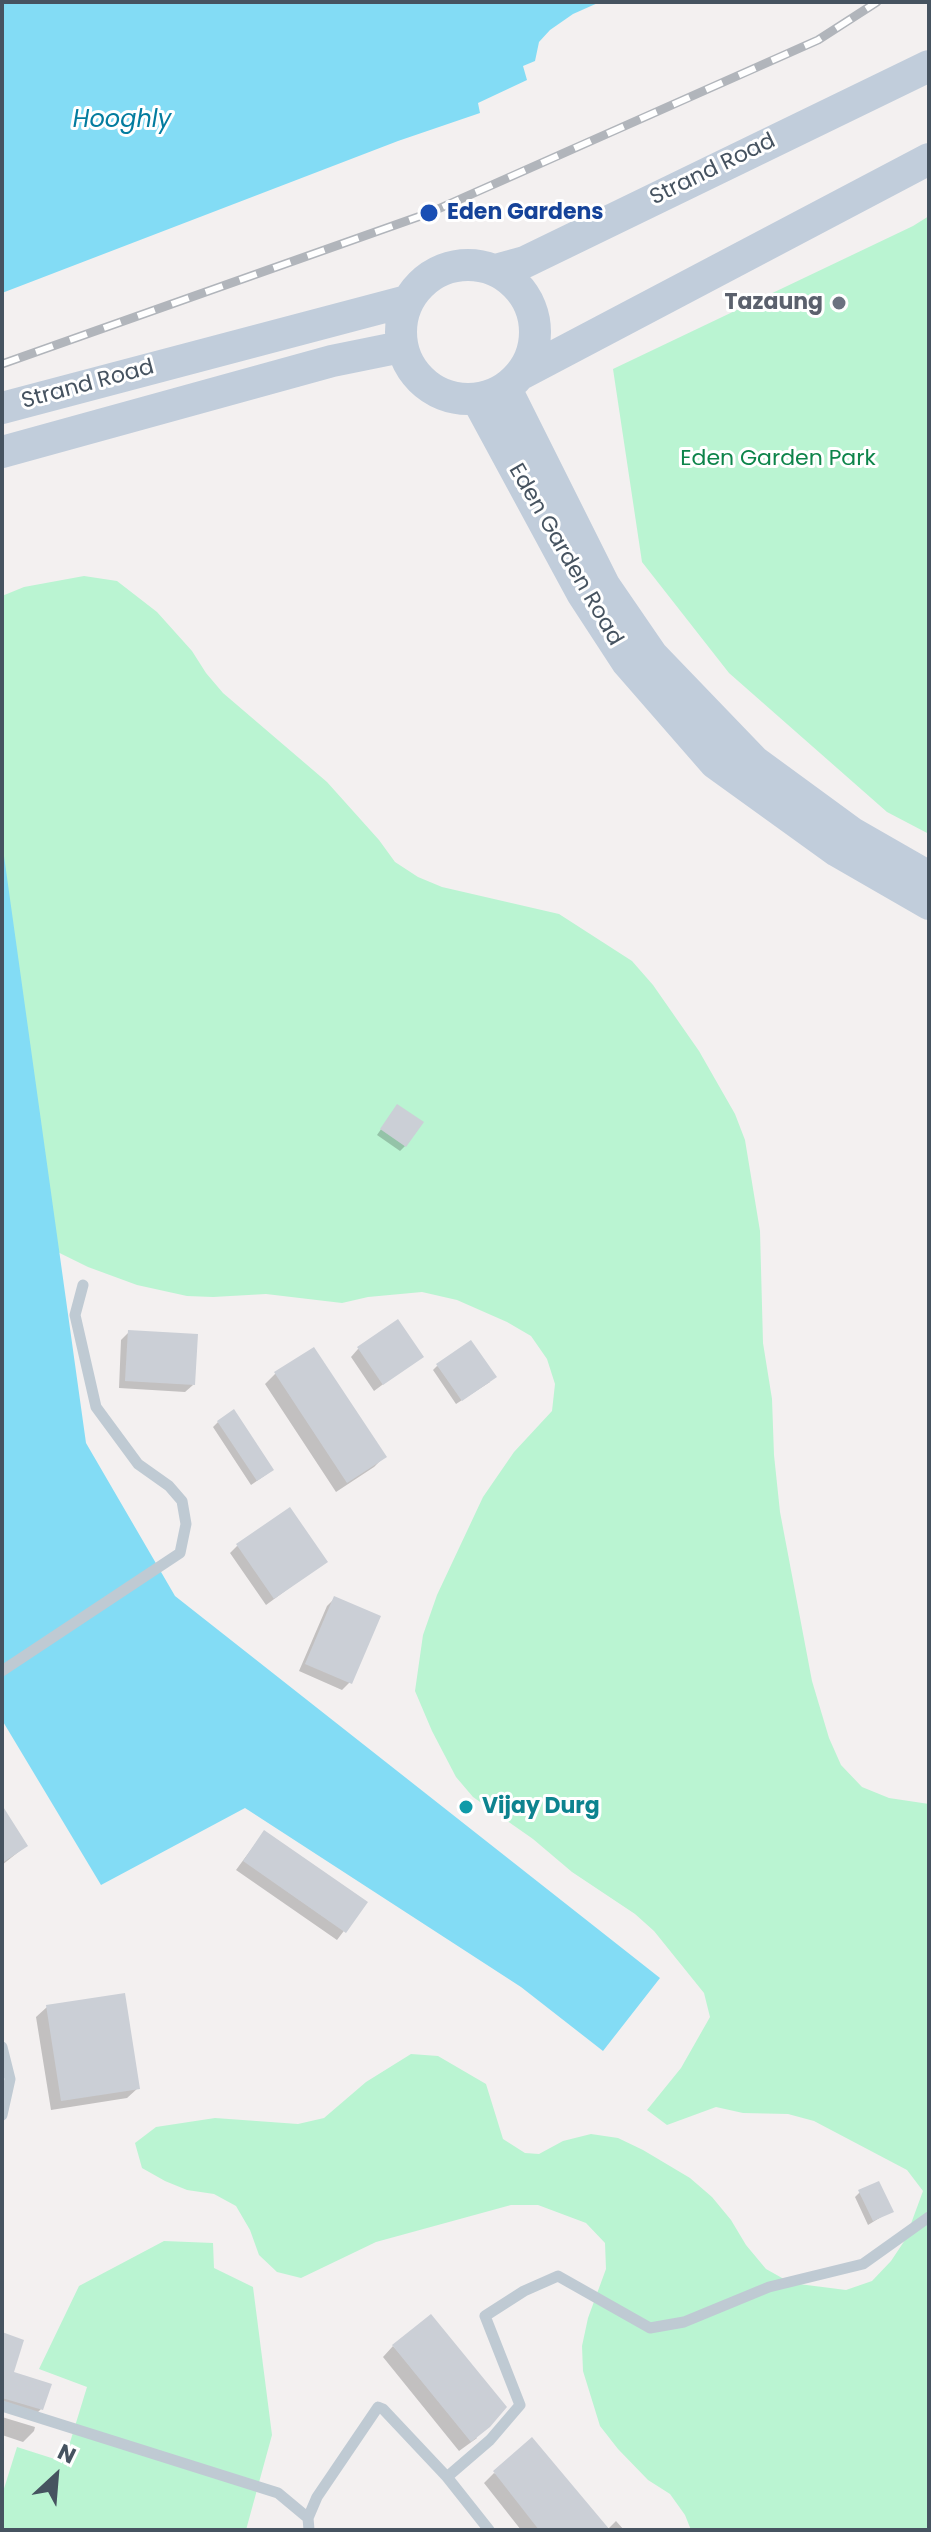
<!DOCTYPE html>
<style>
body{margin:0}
#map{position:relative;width:931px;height:2532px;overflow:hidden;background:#f3f0f0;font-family:Poppins,sans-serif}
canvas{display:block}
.frame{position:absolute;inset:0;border:4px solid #465360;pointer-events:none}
.north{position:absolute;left:16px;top:2436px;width:80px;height:80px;-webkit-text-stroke:6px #fff;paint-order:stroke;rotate:26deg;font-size:22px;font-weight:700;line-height:32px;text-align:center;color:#465360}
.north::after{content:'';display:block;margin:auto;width:28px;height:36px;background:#465360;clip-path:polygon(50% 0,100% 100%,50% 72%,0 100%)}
</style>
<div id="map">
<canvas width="931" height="2532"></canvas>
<div class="frame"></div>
<div class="north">N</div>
</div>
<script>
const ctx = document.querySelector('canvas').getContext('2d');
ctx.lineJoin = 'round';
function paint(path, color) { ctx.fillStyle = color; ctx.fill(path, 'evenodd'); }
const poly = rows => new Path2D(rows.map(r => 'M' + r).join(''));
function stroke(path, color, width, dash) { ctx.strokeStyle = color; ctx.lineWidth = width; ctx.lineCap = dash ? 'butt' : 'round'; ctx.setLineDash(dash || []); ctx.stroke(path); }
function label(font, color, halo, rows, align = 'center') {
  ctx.font = font + ' Poppins,sans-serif'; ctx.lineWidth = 6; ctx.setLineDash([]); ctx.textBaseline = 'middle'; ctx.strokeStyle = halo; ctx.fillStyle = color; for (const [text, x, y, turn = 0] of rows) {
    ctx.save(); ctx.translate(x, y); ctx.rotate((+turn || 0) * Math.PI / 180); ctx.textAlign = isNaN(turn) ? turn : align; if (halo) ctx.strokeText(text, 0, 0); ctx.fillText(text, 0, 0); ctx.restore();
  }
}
const green = poly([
 [929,216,929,834,887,812,729,673,642,562,613,369,913,226],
 [84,576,117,581,157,612,192,651,206,673,223,693,327,782,379,840,395,862,418,877,442,887,559,914,632,961,653,985,699,1051,735,1114,745,1140,760,1231,763,1343,772,1399,774,1455,780,1512,812,1681,829,1738,841,1765,862,1787,889,1798,929,1804,929,2530,691,2530,685,2515,670,2494,648,2480,618,2449,600,2426,583,2371,582,2346,588,2318,606,2269,605,2243,586,2223,538,2205,511,2205,376,2242,301,2278,277,2272,259,2255,250,2230,236,2206,214,2194,187,2190,165,2181,142,2168,135,2143,156,2127,215,2118,298,2124,324,2118,366,2082,411,2054,438,2056,486,2084,503,2139,525,2153,539,2154,563,2141,591,2134,618,2138,643,2150,690,2178,712,2197,731,2220,746,2245,766,2269,791,2283,846,2290,872,2281,891,2261,905,2240,923,2191,907,2170,814,2121,788,2114,743,2113,716,2107,667,2125,647,2110,681,2068,710,2017,704,1993,654,1931,635,1914,572,1872,533,1839,473,1797,456,1777,432,1731,415,1691,423,1635,437,1595,483,1497,514,1452,552,1411,555,1384,547,1359,531,1336,507,1322,457,1300,422,1292,368,1297,342,1303,266,1294,213,1297,187,1296,137,1285,88,1267,17,1232,2,1221,2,596,24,587],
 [164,2241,213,2243,214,2268,253,2287,272,2435,246,2530,2,2530,2,2495,17,2447,64,2462,87,2387,39,2369,79,2286]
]);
const water = poly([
 [2,2,600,2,573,14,550,30,539,42,535,61,523,66,527,80,478,103,480,113,398,141,2,293],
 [4,856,86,1443,175,1596,660,1978,603,2051,521,1987,245,1808,101,1885,2,1720]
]);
const shadow = poly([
 [393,1112,405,1146,400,1151,377,1135],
 [129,1332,193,1385,185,1392,119,1388,121,1340],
 [313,1349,384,1457,374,1467,336,1492,265,1384,275,1374],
 [358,1349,421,1356,374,1391,351,1357],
 [437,1366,490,1382,456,1404,433,1370],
 [218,1422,267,1474,251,1485,213,1427],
 [237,1546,326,1561,266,1605,230,1553],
 [335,1598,350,1682,342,1690,299,1671,327,1606],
 [2,1809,26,1846,2,1865],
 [264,1832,365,1903,337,1940,236,1870],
 [47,2007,138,2088,127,2098,51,2110,36,2017],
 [860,2192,891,2211,868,2225,855,2197],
 [2,2334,11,2373,41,2409,31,2419,2,2410],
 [393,2346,477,2438,459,2451,383,2357],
 [2,2417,35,2427,34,2431,23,2442,2,2435],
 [494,2473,607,2530,616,2521,624,2530,521,2530,484,2483]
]);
const building = poly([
 [397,1104,424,1122,406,1147,380,1129],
 [398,1319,424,1357,383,1385,357,1347],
 [128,1330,198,1334,195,1385,125,1381],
 [471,1340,497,1377,462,1401,436,1364],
 [314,1347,387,1457,347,1483,274,1372],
 [234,1409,274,1470,257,1481,217,1421],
 [290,1507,328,1562,274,1599,236,1544],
 [334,1596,381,1616,352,1684,305,1664],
 [2,1805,28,1846,2,1863],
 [264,1830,368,1902,346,1933,243,1861],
 [125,1993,140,2089,61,2101,46,2005],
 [879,2181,894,2212,873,2221,858,2190],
 [431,2314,507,2407,490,2427,471,2442,392,2345],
 [2,2332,24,2340,14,2372,52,2384,43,2410,2,2398],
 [532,2437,610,2530,539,2530,493,2471]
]);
const lane = poly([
 [2,1671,180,1553,186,1524,182,1501,169,1486,138,1464,96,1407,75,1315,83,1285],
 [2,2047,10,2079,2,2115],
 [2,2406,278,2493,308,2518,309,2530],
 [447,2477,490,2440,520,2405,485,2316,524,2291,558,2276,650,2328,684,2322,769,2287,863,2264,929,2217],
 [308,2518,317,2497,378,2407,383,2409,447,2477,489,2530]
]);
const secondary = poly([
 '401 332a67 67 0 1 1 134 0a67 67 0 1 1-134 0Z',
 [496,270,525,262,929,66],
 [521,374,929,159],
 [506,389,604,585,652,655,755,762,852,833,929,877],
 [477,399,582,593,627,662,715,763,837,851,929,904],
 [2,408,407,301],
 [2,452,332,361,401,347]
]);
const rail = poly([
 [2,364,429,213,818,40,877,2]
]);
const markers = [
 [429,213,10,"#1a4fb4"],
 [839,303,8,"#6b7280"],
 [466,1807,8,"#0f9aa8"]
];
const streetNames = [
 ["Strand Road",713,170,-26],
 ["Strand Road",88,385,-15],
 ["Eden Garden Road",565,555,60]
];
const transitNames = [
 ["Eden Gardens",447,213]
];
const worshipNames = [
 ["Tazaung",823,303]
];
const parkNames = [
 ["Eden Garden Park",778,459]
];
const cultureNames = [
 ["Vijay Durg",482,1807]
];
const waterNames = [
 ["Hooghly",122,121]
];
paint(green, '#baf4d2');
paint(water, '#83dcf5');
paint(shadow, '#0003');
paint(building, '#cbcfd6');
stroke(lane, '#bfcad3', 11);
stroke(secondary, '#c1cddb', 32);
stroke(rail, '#b1b5bb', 9);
stroke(rail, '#fff', 6, [18]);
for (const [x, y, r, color] of markers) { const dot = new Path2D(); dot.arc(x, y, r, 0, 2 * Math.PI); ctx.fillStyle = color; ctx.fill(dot); stroke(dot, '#fff', 3); }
label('22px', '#465360', '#fff', streetNames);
label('bold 22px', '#164399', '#fff', transitNames, 'left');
label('bold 22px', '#5b616d', '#fff', worshipNames, 'right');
label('22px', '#0d844a', '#fff', parkNames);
label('bold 22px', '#0d838f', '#fff', cultureNames, 'left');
label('italic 24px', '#037c9f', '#fff', waterNames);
</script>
